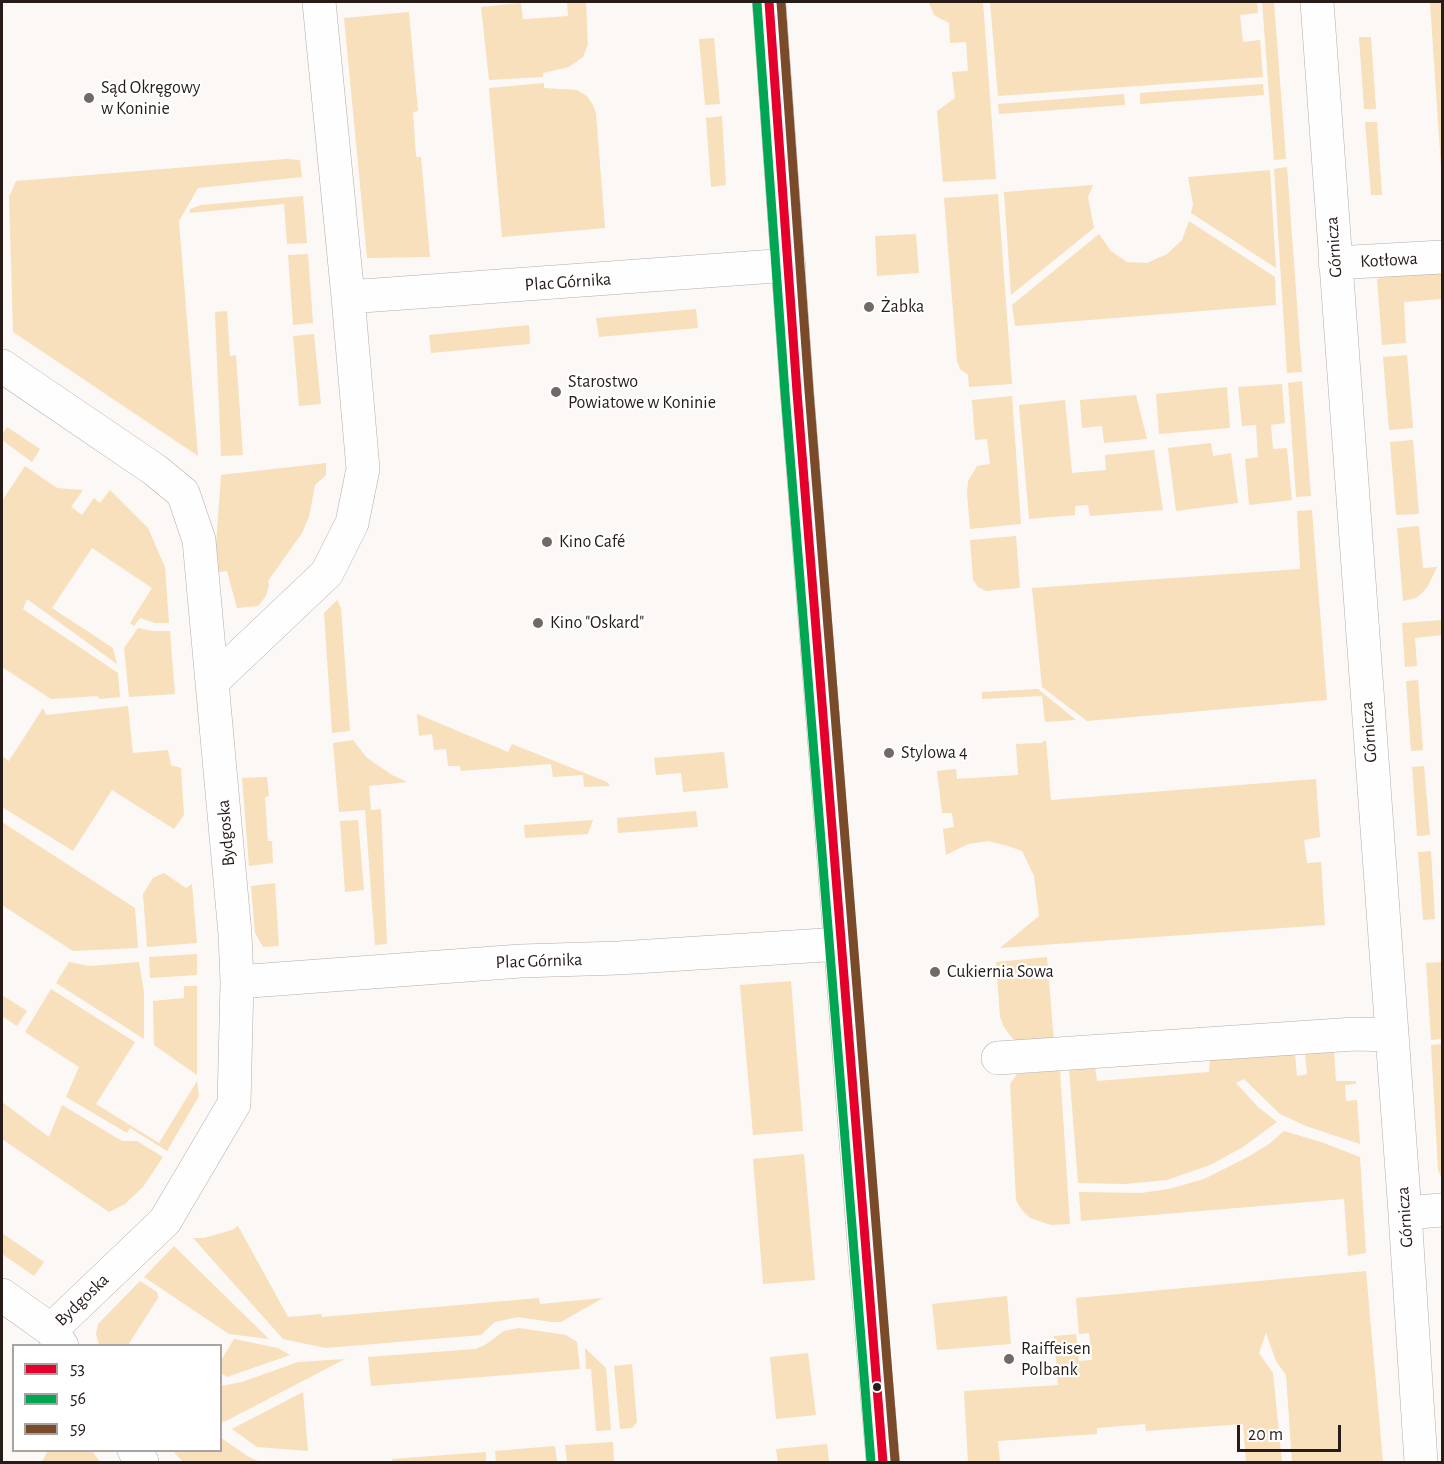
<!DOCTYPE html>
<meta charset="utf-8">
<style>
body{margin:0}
#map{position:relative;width:1444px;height:1464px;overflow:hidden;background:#fbf8f6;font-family:"Alegreya Sans",sans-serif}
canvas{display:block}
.frame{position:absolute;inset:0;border:3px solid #281c19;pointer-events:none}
.legend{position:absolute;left:12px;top:1344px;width:210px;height:108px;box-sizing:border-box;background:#fff;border:2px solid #a9a4a3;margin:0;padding:8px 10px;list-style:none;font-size:18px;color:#281c19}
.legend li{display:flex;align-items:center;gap:12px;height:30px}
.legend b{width:30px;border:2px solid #a9a4a3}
.scale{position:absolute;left:1237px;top:1425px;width:104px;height:27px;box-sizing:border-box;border:3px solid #281c19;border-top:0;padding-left:8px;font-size:18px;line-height:21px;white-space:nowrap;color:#281c19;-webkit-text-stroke:4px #fff;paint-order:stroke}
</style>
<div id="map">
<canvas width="1444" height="1464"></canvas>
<div class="frame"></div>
<ul class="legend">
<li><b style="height:8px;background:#e4002b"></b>53</li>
<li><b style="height:8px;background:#00a651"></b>56</li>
<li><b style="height:8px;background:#7a4b2a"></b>59</li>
</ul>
<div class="scale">20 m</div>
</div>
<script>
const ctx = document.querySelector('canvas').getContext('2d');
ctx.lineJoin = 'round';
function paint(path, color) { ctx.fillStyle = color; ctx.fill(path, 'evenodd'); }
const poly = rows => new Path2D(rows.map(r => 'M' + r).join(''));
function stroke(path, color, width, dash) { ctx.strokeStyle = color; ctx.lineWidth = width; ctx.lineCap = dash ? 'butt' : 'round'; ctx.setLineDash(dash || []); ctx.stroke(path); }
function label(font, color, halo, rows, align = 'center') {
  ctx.font = font + ' "Alegreya Sans",sans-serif'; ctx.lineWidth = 4.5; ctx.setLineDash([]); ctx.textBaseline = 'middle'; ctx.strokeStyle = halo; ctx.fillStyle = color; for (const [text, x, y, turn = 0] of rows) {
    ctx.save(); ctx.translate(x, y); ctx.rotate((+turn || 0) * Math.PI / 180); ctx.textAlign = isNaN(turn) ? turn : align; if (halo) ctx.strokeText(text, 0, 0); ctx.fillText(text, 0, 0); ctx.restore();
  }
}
const green = poly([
 [567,2,586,2,588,44,583,57,569,67,543,73,543,77,489,80,481,7,521,3,523,19,526,19,568,16],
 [983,2,996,179,943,182,937,111,955,98,952,72,968,71,966,42,950,43,949,23,934,15,929,3],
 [990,2,1257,2,1258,13,1240,15,1243,42,1260,40,1263,77,998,96],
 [1262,2,1274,2,1286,159,1274,160],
 [1430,2,1442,2,1442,182],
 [409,12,418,111,413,112,416,157,421,157,430,257,367,258,344,18],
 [1359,37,1371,37,1376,109,1364,109],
 [714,38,720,104,705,105,699,39],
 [544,83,544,88,577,90,587,96,593,105,596,113,605,228,502,237,489,88],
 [1263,84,1264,95,1140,104,1140,93],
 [1124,94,1125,105,999,114,998,104],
 [722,116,726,185,711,187,706,118],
 [1365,122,1377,122,1382,195,1371,195],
 [286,159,300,160,302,177,198,188,179,221,198,456,13,332,9,197,16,181],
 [1287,167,1302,372,1287,373,1274,169],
 [1270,170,1276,268,1191,213,1193,204,1188,177],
 [1093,185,1088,197,1094,228,1011,295,1004,192],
 [998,194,1012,384,969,387,968,375,960,369,957,361,944,198],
 [303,196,307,243,287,244,284,204,190,213,190,209,201,205],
 [1189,221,1275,277,1276,305,1015,326,1012,305,1099,234,1111,251,1127,262,1147,263,1167,254,1182,240],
 [916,234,919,273,877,276,875,236],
 [308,254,313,323,293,325,288,255],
 [1442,265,1442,299,1404,302,1406,343,1382,345,1377,279],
 [696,309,698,328,599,337,596,318],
 [227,311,230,356,236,355,243,455,221,456,215,312],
 [529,325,530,344,431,353,429,335],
 [314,334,321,404,299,406,293,336],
 [1407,355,1413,428,1389,430,1383,357],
 [1302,381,1311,496,1296,497,1288,383],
 [1282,384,1285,423,1271,425,1273,449,1287,448,1292,500,1249,505,1245,459,1258,457,1256,425,1242,426,1238,387],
 [1227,387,1230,428,1159,434,1156,394],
 [1136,395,1147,439,1104,443,1102,426,1082,428,1080,400],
 [1012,396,1021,524,970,529,967,493,968,481,977,466,990,464,987,439,975,440,972,400],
 [1065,400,1072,473,1106,470,1105,455,1154,450,1163,510,1090,516,1088,505,1075,506,1075,515,1029,519,1019,405],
 [7,427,40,449,32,462,2,440,2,435],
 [1413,440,1419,514,1396,515,1390,442],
 [1211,443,1213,456,1231,453,1238,503,1176,511,1168,448],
 [326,463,326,475,315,485,309,517,302,533,268,581,269,585,266,596,258,606,237,608,227,571,214,573,221,475],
 [25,466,57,488,83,490,71,507,82,515,94,498,100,503,110,490,148,528,165,567,169,623,155,623,140,618,134,626,130,623,152,588,92,548,52,608,113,648,117,664,27,599,23,609,118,673,120,697,100,699,97,696,51,699,2,667,2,501],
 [1312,510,1327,700,1087,721,1042,687,1032,588,1300,569,1297,511],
 [1419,526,1423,568,1437,567,1428,586,1422,593,1416,598,1403,601,1397,528],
 [1016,536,1020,588,986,591,978,587,973,580,970,540],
 [337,600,341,608,350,731,332,733,324,613],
 [1442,620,1442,635,1415,638,1417,666,1405,667,1402,623],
 [138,628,153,631,170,631,175,694,129,697,124,648],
 [1418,680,1423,750,1411,751,1406,681],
 [1038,689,1076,720,1045,722,1042,696,982,699,982,692],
 [128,706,133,753,168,750,171,765,181,768,184,815,174,829,112,790,73,851,2,807,2,756,9,761,43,708,46,715],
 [417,714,508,752,512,744,607,782,610,786,584,787,583,775,553,777,551,764,461,771,460,766,448,766,446,749,434,750,432,734,419,736],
 [353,740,367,758,392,775,407,782,369,786,371,810,381,809,387,944,375,945,365,810,339,812,333,743],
 [1046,740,1051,800,1316,779,1320,837,1304,840,1307,863,1321,862,1325,925,1000,948,1039,916,1034,876,1022,851,1008,846,988,841,968,844,946,855,943,829,954,827,952,813,942,813,937,771,956,769,957,779,1018,775,1016,744,1041,743],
 [724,752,728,788,683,792,681,773,656,775,654,758],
 [1424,766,1430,835,1417,836,1412,767],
 [267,777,269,796,265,797,268,841,272,841,273,863,249,866,242,778],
 [696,811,698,827,618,833,617,818],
 [358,820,364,890,345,892,340,821],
 [593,820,588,834,525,838,524,825],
 [2,822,135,908,138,948,73,951,2,905],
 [1431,851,1435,919,1423,920,1418,852],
 [164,873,186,888,192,884,197,943,147,947,143,894,153,878],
 [275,883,279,946,263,947,255,933,251,886],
 [197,954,197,975,150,978,149,957],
 [1047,957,1054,1041,1021,1044,1012,1038,1004,1027,1000,1017,996,962],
 [69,962,90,966,139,962,144,992,144,1039,56,983],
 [1442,962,1442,1039,1431,1040,1426,963],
 [791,981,803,1131,753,1135,740,985],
 [184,986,197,986,197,1075,154,1045,153,1001,184,998],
 [51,989,135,1042,96,1104,159,1143,197,1081,199,1096,167,1151,130,1128,127,1133,66,1097,79,1067,25,1032],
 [2,995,27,1011,17,1026,2,1016],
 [1442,1044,1442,1179,1438,1170,1431,1045],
 [1334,1051,1336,1081,1356,1081,1356,1084,1345,1085,1346,1101,1357,1100,1360,1144,1306,1126,1280,1114,1244,1079,1236,1083,1258,1107,1277,1122,1243,1147,1210,1165,1167,1180,1124,1184,1078,1183,1069,1069,1095,1067,1097,1081,1209,1072,1210,1060,1295,1054,1297,1076,1307,1074,1305,1053],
 [1060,1070,1070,1224,1051,1225,1030,1218,1021,1209,1016,1200,1010,1084,1017,1074],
 [2,1102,49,1137,62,1105,122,1141,137,1141,163,1157,143,1187,125,1204,109,1212,2,1139],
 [1284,1131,1321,1142,1360,1157,1366,1253,1348,1256,1344,1199,1081,1221,1079,1192,1141,1193,1169,1189,1204,1179,1246,1158,1269,1144],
 [804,1154,815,1280,763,1284,753,1159],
 [238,1226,288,1317,321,1314,322,1317,539,1298,540,1304,603,1298,561,1322,551,1322,518,1317,495,1322,481,1335,326,1348,316,1346,283,1339,193,1238,204,1238,232,1230],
 [2,1233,44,1262,34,1276,2,1254],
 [174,1246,269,1339,229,1334,144,1277],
 [1366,1271,1383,1462,1292,1462,1286,1375,1276,1361,1266,1333,1259,1353,1273,1373,1282,1462,1246,1462,1243,1424,1146,1431,1145,1424,1097,1428,1097,1434,998,1441,1000,1462,968,1462,964,1391,1058,1385,1054,1336,1076,1334,1079,1361,1092,1360,1089,1333,1079,1334,1076,1298],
 [140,1281,157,1292,158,1298,128,1345,99,1345,96,1334,98,1324],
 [1007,1296,1011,1344,937,1350,932,1304],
 [519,1328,566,1335,577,1342,580,1369,371,1386,368,1357,475,1349,485,1345,504,1331],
 [234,1339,278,1348,290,1355,227,1377,221,1373,221,1360],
 [585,1348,606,1368,611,1430,596,1431,591,1369,586,1369],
 [808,1353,816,1415,776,1419,770,1357],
 [345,1359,224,1422,221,1420,221,1386,242,1382,298,1362],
 [632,1364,637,1422,632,1428,620,1429,614,1366],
 [303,1392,308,1451,257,1447,232,1429],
 [221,1438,249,1457,258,1461,308,1462,183,1462,173,1451,220,1450],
 [613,1442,614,1462,567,1462,565,1445],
 [827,1444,829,1462,778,1462,776,1449],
 [555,1446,557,1462,496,1462,495,1451],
 [48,1450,92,1451,100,1462,42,1462],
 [486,1452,486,1462,393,1462,392,1459]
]);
const minor = poly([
 [319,2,348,297,789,265],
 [769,2,797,392,865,1256,883,1462],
 [1317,2,1405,1213,1421,1462],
 [1335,263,1442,257],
 [2,366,155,470,183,493,199,540,235,934,237,982,234,1104,165,1221,51,1330],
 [212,682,327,573,352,523,363,469,348,297],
 [237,982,521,961,619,958,840,944],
 [998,1058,1355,1034,1392,1035],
 [1405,1213,1442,1210],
 [2,1295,51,1330,62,1346],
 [134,1450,142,1462]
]);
const bus1 = poly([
 [769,2,797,392,883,1462]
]);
const bus2 = poly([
 [757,3,785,393,871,1462]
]);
const bus3 = poly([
 [781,2,809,391,895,1461]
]);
const markers = [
 [89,98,6,"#726966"],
 [869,307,6,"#726966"],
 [556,392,6,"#726966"],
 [547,542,6,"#726966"],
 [538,623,6,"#726966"],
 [889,753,6,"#726966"],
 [935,972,6,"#726966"],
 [1009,1359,6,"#726966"],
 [877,1387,5,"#281c19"]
];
const poiNames = [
 ["Sąd Okręgowy",101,88],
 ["w Koninie",101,109],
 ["Żabka",881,307],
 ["Starostwo",568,382],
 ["Powiatowe w Koninie",568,403],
 ["Kino Café",559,542],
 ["Kino \"Oskard\"",550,623],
 ["Stylowa 4",901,753],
 ["Cukiernia Sowa",947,972],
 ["Raiffeisen",1021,1349],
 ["Polbank",1021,1370]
];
const streetNames = [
 ["Górnicza",1334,247,-94],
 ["Kotłowa",1389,260,-3],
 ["Plac Górnika",568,282,-4],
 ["Górnicza",1369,732,-94],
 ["Bydgoska",226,833,-95],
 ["Plac Górnika",539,961,-2],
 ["Górnicza",1405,1217,-94],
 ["Bydgoska",82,1300,-44]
];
paint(green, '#f7e0bb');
stroke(minor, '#b4adaa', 34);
stroke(minor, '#fefefe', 33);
stroke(bus1, '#e4002b', 9);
stroke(bus2, '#00a651', 9);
stroke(bus3, '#7a4b2a', 9);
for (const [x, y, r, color] of markers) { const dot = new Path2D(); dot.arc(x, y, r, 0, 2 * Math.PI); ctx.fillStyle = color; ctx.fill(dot); stroke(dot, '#fff', 2); }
label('18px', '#281c19', '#fff', poiNames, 'left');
label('18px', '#281c19', '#fff', streetNames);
</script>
